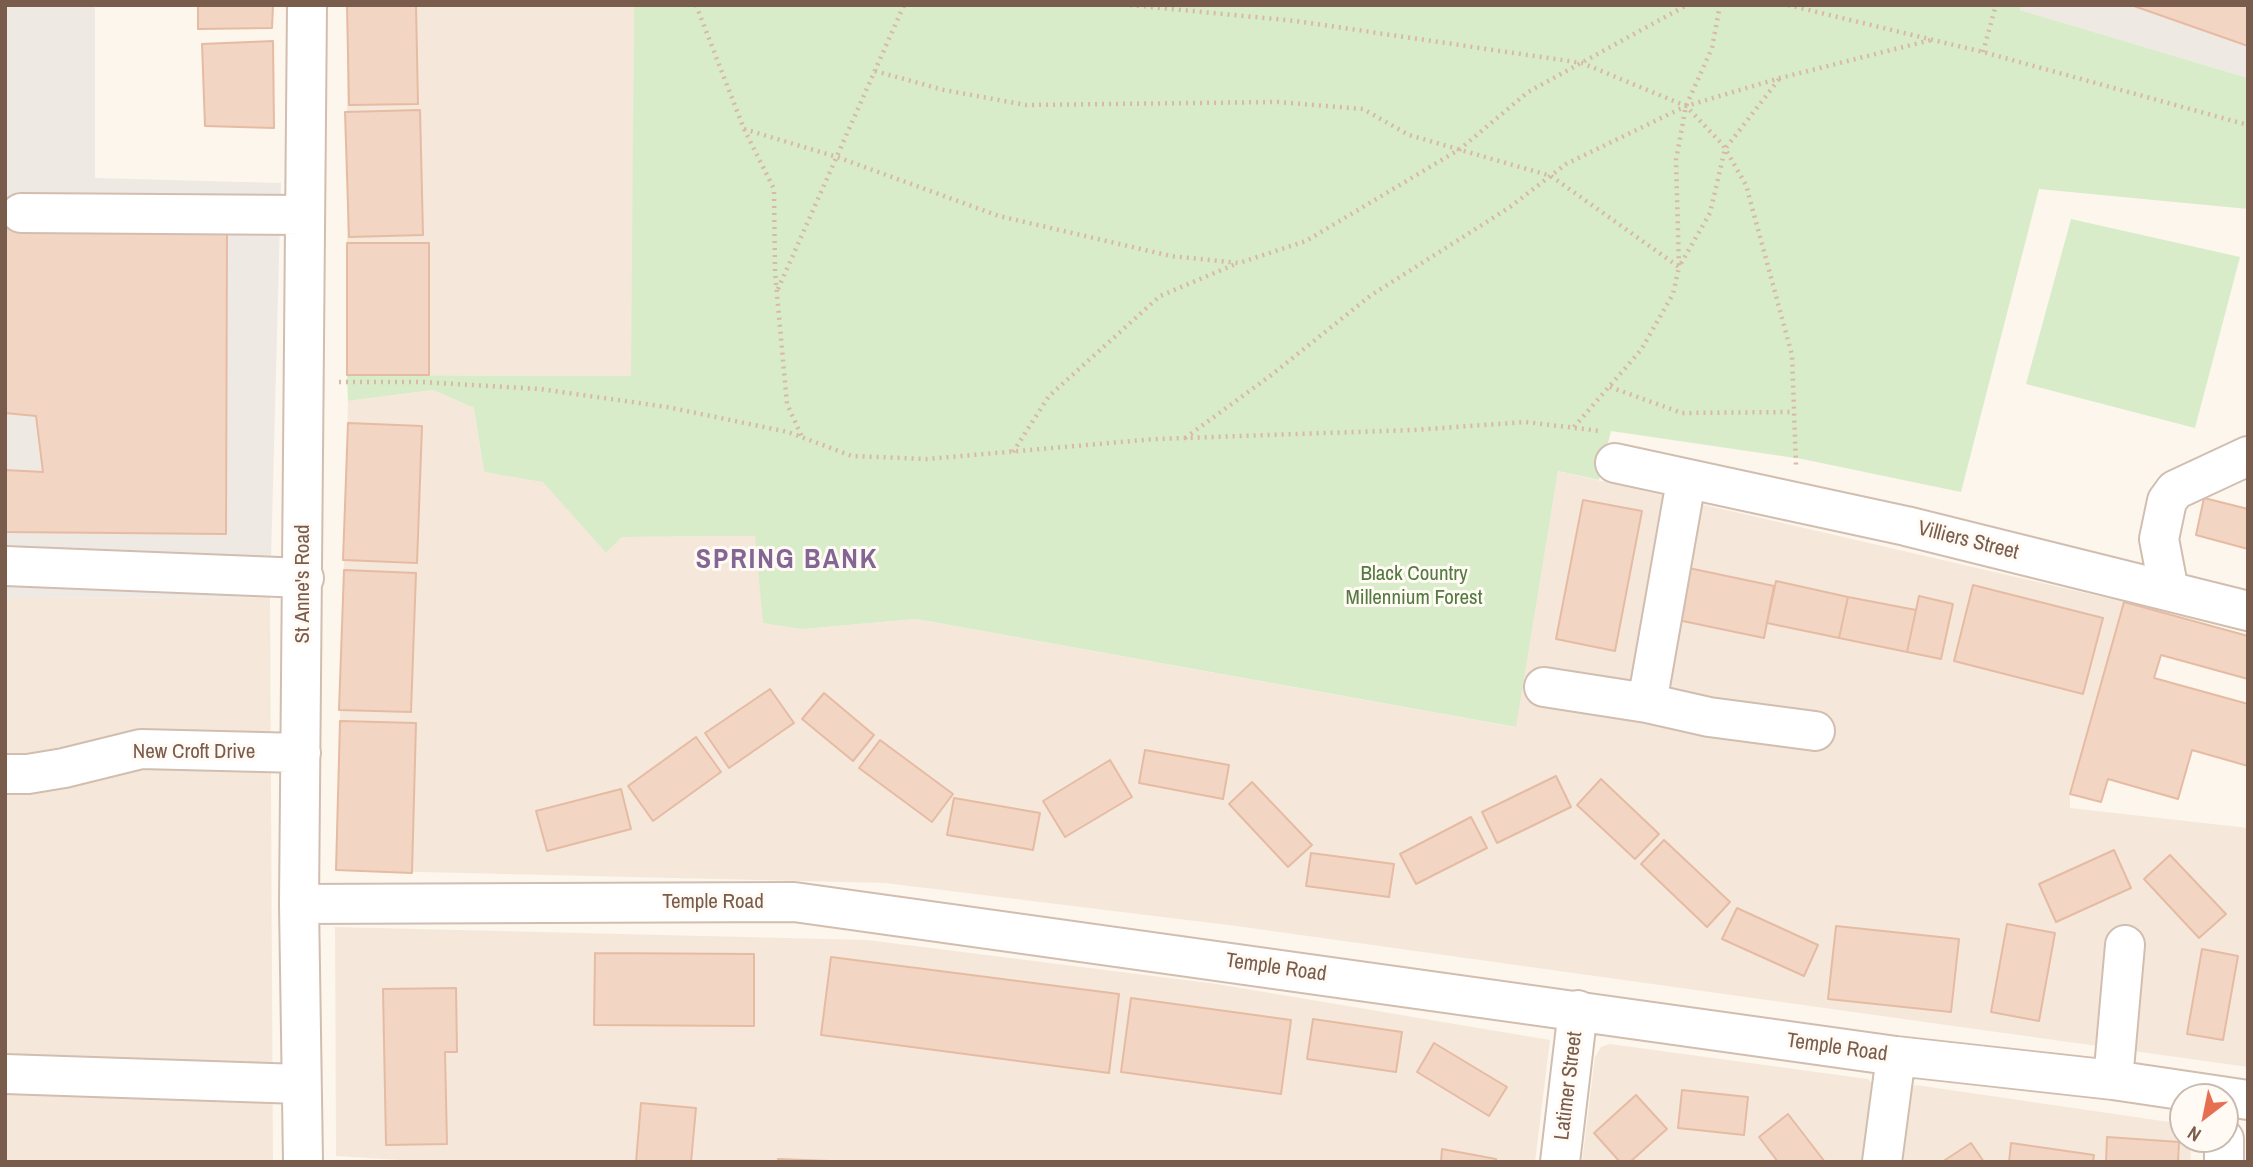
<!DOCTYPE html>
<style>
body{margin:0}
#map{position:relative;width:2253px;height:1167px;overflow:hidden;background:#fdf6ec;font-family:"Archivo Narrow",sans-serif}
canvas{display:block}
.frame{position:absolute;inset:0;border:7px solid #7a5c4d;pointer-events:none}
.north{position:absolute;left:2169px;top:1083px;width:70px;height:70px;box-sizing:border-box;background:#fffaf3;border:2px solid #cabbb1;border-radius:50%;rotate:212deg;font-size:19px;font-weight:700;line-height:28px;text-align:center;color:#7a5c4d}
.north::after{content:'';display:block;margin:auto;width:24px;height:32px;background:#e76f51;clip-path:polygon(50% 0,100% 100%,50% 72%,0 100%)}
</style>
<div id="map">
<canvas width="2253" height="1167"></canvas>
<div class="frame"></div>
<div class="north">N</div>
</div>
<script>
const ctx = document.querySelector('canvas').getContext('2d');
ctx.lineJoin = 'round';
function paint(path, color) { ctx.fillStyle = color; ctx.fill(path, 'evenodd'); }
const poly = rows => new Path2D(rows.map(r => 'M' + r).join(''));
function stroke(path, color, width, dash) { ctx.strokeStyle = color; ctx.lineWidth = width; ctx.lineCap = dash ? 'butt' : 'round'; ctx.setLineDash(dash || []); ctx.stroke(path); }
function label(font, color, halo, rows, align = 'center') {
  ctx.font = font + ' "Archivo Narrow",sans-serif'; ctx.lineWidth = 6; ctx.setLineDash([]); ctx.textBaseline = 'middle'; ctx.strokeStyle = halo; ctx.fillStyle = color; for (const [text, x, y, turn = 0] of rows) {
    ctx.save(); ctx.translate(x, y); ctx.rotate((+turn || 0) * Math.PI / 180); ctx.textAlign = isNaN(turn) ? turn : align; if (halo) ctx.strokeText(text, 0, 0); ctx.fillText(text, 0, 0); ctx.restore();
  }
}
const residential = poly([
 [347,5,634,5,632,376,347,375],
 [433,390,474,408,484,472,543,481,606,553,622,537,755,536,803,629,916,619,1515,727,1558,471,2124,602,2070,794,2070,808,2248,828,2248,1067,1236,926,885,883,336,870,348,401],
 [270,597,273,1162,5,1162,5,598],
 [335,927,867,940,1217,984,1550,1040,1535,1162,432,1162,336,1156],
 [1610,1044,1868,1079,1873,1084,1866,1162,1582,1162,1595,1057,1601,1047],
 [1916,1085,2183,1124,2183,1139,2190,1139,2191,1162,1896,1162,1906,1089]
]);
const industrial = poly([
 [5,5,95,5,95,178,281,183,270,597,5,598],
 [2021,5,2248,5,2248,78,2020,10]
]);
const green = poly([
 [634,5,2021,5,2020,10,2248,78,2248,209,2039,189,1961,492,1802,459,1611,431,1599,480,1558,471,1516,727,916,619,803,629,763,623,755,536,622,537,606,553,543,482,484,472,474,408,433,390,348,401,347,375,631,376],
 [2071,219,2240,257,2195,428,2026,384]
]);
const building = poly([
 [198,5,273,5,272,28,198,29,198,5],
 [347,5,416,5,418,104,349,105,347,5],
 [2131,5,2248,5,2248,46,2131,5],
 [273,41,274,128,205,126,202,44,273,41],
 [420,110,423,235,349,237,345,112,420,110],
 [5,223,227,225,226,534,5,532,5,470,43,472,36,416,5,413,5,223],
 [347,243,429,243,429,375,347,375,347,243],
 [348,423,422,426,417,563,343,560,348,423],
 [2204,498,2248,509,2248,549,2196,535,2204,498],
 [1583,500,1642,511,1615,651,1556,639,1583,500],
 [1684,567,1774,586,1764,638,1673,619,1684,567],
 [344,570,416,573,411,712,339,710,344,570],
 [1776,581,1848,597,1839,638,1767,623,1776,581],
 [1973,585,2103,618,2083,694,1954,661,1973,585],
 [1919,596,1953,604,1941,659,1907,652,1919,596],
 [1848,597,1916,610,1907,652,1839,638,1848,597],
 [2124,602,2248,636,2248,679,2161,655,2154,678,2248,704,2248,766,2192,750,2178,799,2108,779,2101,802,2070,794,2124,602],
 [770,689,794,723,729,768,705,733,770,689],
 [824,693,874,735,853,761,802,719,824,693],
 [340,721,416,723,412,873,336,870,340,721],
 [696,737,721,772,653,821,628,786,696,737],
 [880,740,953,794,932,822,859,768,880,740],
 [1145,750,1229,765,1223,799,1139,783,1145,750],
 [1110,760,1132,797,1065,837,1043,801,1110,760],
 [1556,776,1571,807,1497,843,1482,812,1556,776],
 [1601,779,1659,834,1635,859,1577,805,1601,779],
 [1252,782,1312,845,1288,867,1229,804,1252,782],
 [621,789,631,829,547,851,536,811,621,789],
 [954,798,1040,813,1033,850,947,835,954,798],
 [1471,817,1487,848,1416,884,1400,854,1471,817],
 [1664,840,1730,902,1707,927,1641,864,1664,840],
 [2114,850,2131,888,2056,922,2039,884,2114,850],
 [1311,853,1394,864,1389,897,1306,886,1311,853],
 [2170,855,2226,914,2199,938,2144,879,2170,855],
 [1737,908,1818,945,1804,976,1722,939,1737,908],
 [2007,924,2055,933,2039,1021,1991,1012,2007,924],
 [1836,926,1959,939,1951,1012,1828,999,1836,926],
 [2202,949,2238,956,2223,1040,2187,1034,2202,949],
 [595,953,754,954,754,1026,594,1025,595,953],
 [831,957,1119,994,1109,1073,821,1035,831,957],
 [456,988,457,1052,445,1052,447,1144,386,1145,383,989,456,988],
 [1131,998,1291,1020,1281,1094,1121,1072,1131,998],
 [1313,1019,1402,1032,1396,1072,1307,1059,1313,1019],
 [1434,1043,1507,1087,1489,1116,1417,1072,1434,1043],
 [1682,1090,1748,1097,1744,1135,1678,1128,1682,1090],
 [1636,1095,1667,1129,1630,1162,1620,1162,1594,1133,1636,1095],
 [641,1103,696,1108,691,1162,636,1162,641,1103],
 [1788,1114,1825,1162,1778,1162,1759,1137,1788,1114],
 [2107,1137,2179,1142,2178,1162,2106,1162,2107,1137],
 [1971,1143,1984,1162,1942,1162,1971,1143],
 [2011,1143,2094,1155,2093,1162,2009,1162,2011,1143],
 [1442,1149,1496,1159,1496,1162,1441,1162,1442,1149],
 [778,1159,830,1161,830,1162,778,1162,778,1159]
]);
const path = poly([
 [696,5,744,129,774,189,775,272,787,404,802,437],
 [1130,5,1296,21,1582,63,1686,106,1723,145,1746,185,1792,355,1796,465],
 [1788,5,1983,52,2248,125],
 [1983,52,1996,5],
 [875,71,944,90,1026,105,1278,102,1363,109,1409,135,1551,176,1679,267,1710,213,1725,149,1780,78],
 [744,129,837,157,999,216,1171,256,1239,263,1306,241,1460,149,1528,92,1687,5],
 [778,289,904,5],
 [339,382,422,382,540,389,667,407,788,432,852,456,927,459,1155,439,1413,430,1526,422,1600,431],
 [1610,387,1682,413,1794,412],
 [1574,427,1641,350,1673,294,1679,267,1676,160,1686,106,1712,48,1720,5],
 [1185,438,1270,376,1370,296,1510,207,1566,164,1686,106,1780,78,1931,40],
 [1013,452,1049,396,1160,296,1238,263]
]);
const minor = poly([
 [21,213,303,215],
 [1615,463,1906,526,2248,611],
 [5,566,304,578],
 [2169,591,2159,539,2167,501,2175,490,2248,456],
 [1544,687,1647,703,1709,717,1815,731],
 [1647,703,1686,481],
 [5,774,28,774,64,768,141,749,301,753],
 [299,904,794,902,1896,1056,2113,1080,2248,1100],
 [5,1074,300,1084],
 [2113,1080,2125,945],
 [2224,1139,2224,1162],
 [303,1162,299,904,307,5],
 [1560,1162,1578,1010],
 [1882,1162,1896,1056]
]);
const streetNames = [
 ["Villiers Street",1968,541,14],
 ["St Anne's Road",303,584,-90],
 ["New Croft Drive",194,752],
 ["Temple Road",713,902],
 ["Temple Road",1276,968,8],
 ["Temple Road",1837,1048,8],
 ["Latimer Street",1569,1086,-83]
];
const parkNames = [
 ["Black Country",1414,574],
 ["Millennium Forest",1414,598]
];
const districtNames = [
 ["SPRING BANK",787,560]
];
paint(residential, '#f5e8da');
paint(industrial, '#efe9e4');
paint(green, '#d8ecc9');
paint(building, '#f3d5c3');
stroke(building, '#e6bba3', 2);
stroke(minor, '#d1beb0', 42);
stroke(path, '#d9b8a5', 4.5, [2, 5]);
stroke(minor, '#fff', 38);
label('21px', '#7a5c4d', '#fffaf3', streetNames);
label('21px', '#537a41', '#fffaf3', parkNames);
ctx.letterSpacing = '2px';
label('bold 28px', '#846695', '#fffaf3', districtNames);
ctx.letterSpacing = '0px';
</script>
